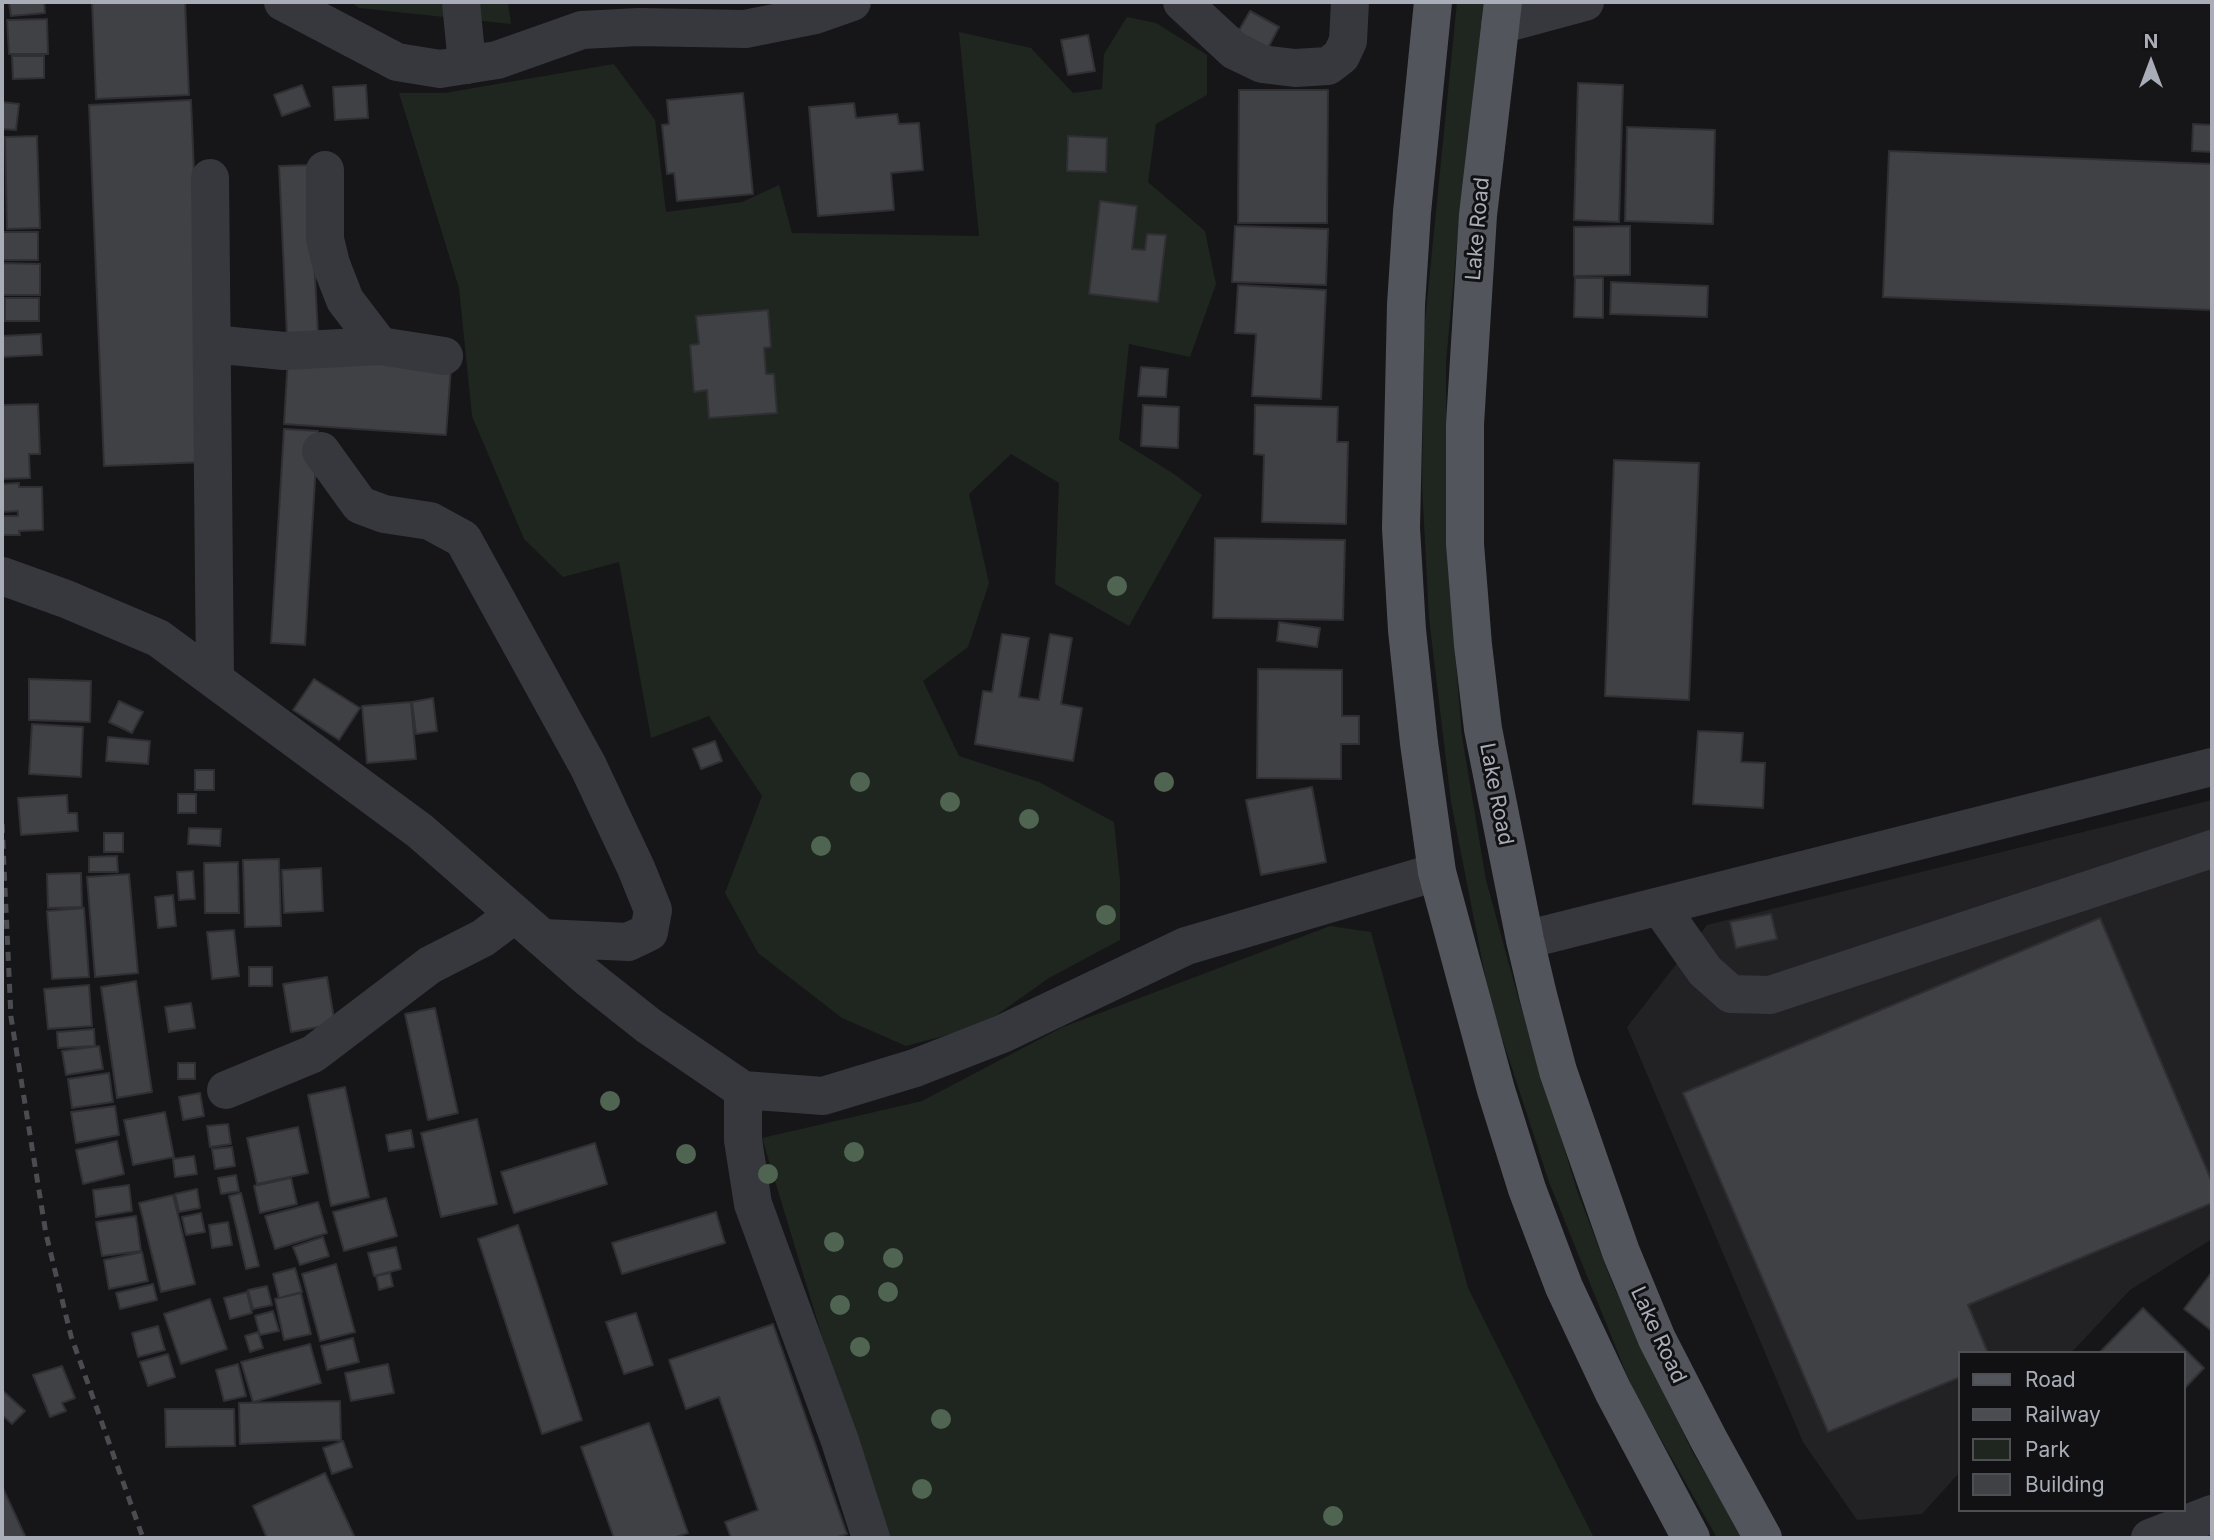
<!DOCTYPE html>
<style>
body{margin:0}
#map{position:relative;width:2214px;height:1540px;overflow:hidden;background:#161618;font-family:Inter,sans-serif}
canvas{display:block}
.frame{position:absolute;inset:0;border:4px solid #a8adb8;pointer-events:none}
.legend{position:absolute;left:1958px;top:1351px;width:228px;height:161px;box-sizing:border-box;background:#111113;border:2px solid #4d4f55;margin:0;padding:9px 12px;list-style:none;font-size:21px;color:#a8adb8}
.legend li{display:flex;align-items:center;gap:14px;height:35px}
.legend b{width:35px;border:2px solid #4d4f55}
.north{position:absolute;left:2116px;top:28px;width:70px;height:70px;-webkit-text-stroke:5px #111113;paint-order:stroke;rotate:0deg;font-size:19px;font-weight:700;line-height:28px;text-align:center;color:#a8adb8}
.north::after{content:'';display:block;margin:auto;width:24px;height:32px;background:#a8adb8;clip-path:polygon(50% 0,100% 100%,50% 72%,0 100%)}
</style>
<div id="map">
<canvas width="2214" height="1540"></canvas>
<div class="frame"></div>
<ul class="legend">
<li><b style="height:9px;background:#53555c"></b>Road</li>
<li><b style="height:9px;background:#4a4c52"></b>Railway</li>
<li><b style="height:19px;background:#1e261f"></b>Park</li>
<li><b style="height:19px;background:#404145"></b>Building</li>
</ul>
<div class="north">N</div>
</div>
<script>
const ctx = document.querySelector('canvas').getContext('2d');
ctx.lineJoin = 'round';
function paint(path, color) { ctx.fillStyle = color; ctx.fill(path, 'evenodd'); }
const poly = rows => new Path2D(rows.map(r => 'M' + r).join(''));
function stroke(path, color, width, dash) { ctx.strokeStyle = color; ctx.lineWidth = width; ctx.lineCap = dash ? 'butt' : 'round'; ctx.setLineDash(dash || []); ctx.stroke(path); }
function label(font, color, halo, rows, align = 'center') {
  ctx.font = font + ' Inter,sans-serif'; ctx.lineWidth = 6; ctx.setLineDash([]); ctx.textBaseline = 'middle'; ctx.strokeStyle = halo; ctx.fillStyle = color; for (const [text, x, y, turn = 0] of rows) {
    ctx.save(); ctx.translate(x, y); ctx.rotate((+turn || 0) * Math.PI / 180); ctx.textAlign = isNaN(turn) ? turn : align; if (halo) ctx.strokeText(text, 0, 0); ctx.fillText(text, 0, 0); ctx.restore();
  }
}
const built = poly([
 [2212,800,2212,1239,2130,1290,2071,1353,1960,1353,1960,1472,1922,1514,1857,1520,1803,1442,1627,1027,1707,925]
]);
const green = poly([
 [351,2,508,2,511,24,359,8],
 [1457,2,1487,2,1459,222,1446,362,1447,557,1462,736,1486,880,1518,997,1577,1190,1613,1285,1693,1453,1745,1538,1717,1538,1633,1390,1549,1182,1490,1001,1451,802,1429,618,1422,485,1424,331],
 [1127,17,1156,23,1207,55,1207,95,1156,124,1148,182,1205,231,1216,284,1190,357,1129,344,1119,440,1174,474,1202,495,1129,626,1055,584,1059,483,1011,454,969,494,989,583,968,647,923,681,959,756,1039,782,1114,822,1120,880,1120,940,1049,978,981,1026,906,1046,842,1018,758,953,725,893,762,796,709,716,651,738,619,562,563,577,524,539,472,416,459,288,399,93,445,93,614,64,655,120,666,212,742,202,779,185,792,233,979,236,959,32,1031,48,1073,93,1102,89,1104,54],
 [1330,926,1371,932,1468,1288,1594,1538,883,1538,762,1138,922,1101,1063,1027]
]);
const building = poly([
 [9,2,44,2,45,13,11,16,9,2],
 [92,2,185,2,189,95,96,99,92,2],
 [1250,11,1279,27,1268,48,1238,32,1250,11],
 [47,19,48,54,9,54,7,20,47,19],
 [1088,35,1095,71,1068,75,1061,40,1088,35],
 [12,56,44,56,44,78,13,79,12,56],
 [1578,83,1623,85,1619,222,1574,220,1578,83],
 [302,85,310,106,282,116,274,95,302,85],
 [366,85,368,118,335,120,333,87,366,85],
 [1239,90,1328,90,1327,223,1238,223,1239,90],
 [743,93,753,194,677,201,674,173,667,174,662,125,669,124,667,100,743,93],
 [191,100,206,462,104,466,89,105,191,100],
 [2,102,19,104,16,130,2,129,2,102],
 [854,103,856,118,897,114,899,124,919,123,923,170,891,173,894,210,818,216,809,107,854,103],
 [2193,124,2212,125,2212,152,2192,151,2193,124],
 [1627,127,1715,130,1713,224,1625,221,1627,127],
 [37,136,40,228,7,229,5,137,37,136],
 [1068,136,1107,138,1106,172,1067,171,1068,136],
 [1889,151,2212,164,2212,310,1883,297,1889,151],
 [309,165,318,334,287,336,279,166,309,165],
 [1100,201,1137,206,1132,249,1145,250,1147,234,1166,235,1158,302,1089,294,1100,201],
 [1235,226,1328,229,1326,285,1232,282,1235,226],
 [1630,226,1630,275,1574,276,1574,227,1630,226],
 [3,232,38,232,38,260,3,260,3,232],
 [2,263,40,264,40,295,2,295,2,263],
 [1575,278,1603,278,1603,318,1574,317,1575,278],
 [1611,282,1708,286,1707,317,1610,314,1611,282],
 [1238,285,1326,290,1321,399,1252,396,1256,334,1235,333,1238,285],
 [5,298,39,298,39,321,5,321,5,298],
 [768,310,771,347,764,348,766,374,774,374,777,413,709,418,707,390,694,392,690,345,699,344,696,316,768,310],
 [41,334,42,355,2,357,2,336,41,334],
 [288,357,451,368,446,435,284,424,288,357],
 [1141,367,1168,369,1166,397,1138,396,1141,367],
 [38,404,40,454,29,454,30,478,2,479,2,405,38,404],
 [1143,405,1179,407,1178,448,1141,446,1143,405],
 [1255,405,1338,407,1337,442,1348,442,1346,524,1262,522,1264,455,1254,454,1255,405],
 [284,429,318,431,305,645,271,643,284,429],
 [1614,460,1699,463,1689,700,1605,696,1614,460],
 [19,483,19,487,42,487,43,530,19,531,20,535,2,535,2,516,18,516,18,511,2,512,2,484,19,483],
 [1215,538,1345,540,1343,620,1213,618,1215,538],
 [1279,622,1320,628,1317,647,1277,641,1279,622],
 [1002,634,1029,638,1019,697,1039,700,1050,634,1072,638,1061,704,1082,708,1073,761,975,744,983,691,992,692,1002,634],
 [1258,669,1342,670,1342,716,1359,716,1359,744,1341,744,1341,779,1257,778,1258,669],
 [29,679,91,681,90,722,29,720,29,679],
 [314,679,360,708,339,740,293,710,314,679],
 [433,698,437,731,416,734,412,702,433,698],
 [119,701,143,712,132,733,109,722,119,701],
 [411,702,416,759,367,763,362,706,411,702],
 [32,724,83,727,81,777,29,774,32,724],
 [1698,731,1743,733,1741,762,1765,763,1763,808,1693,804,1698,731],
 [108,737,150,741,148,764,106,761,108,737],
 [715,741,722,761,701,769,693,749,715,741],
 [195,770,214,770,214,790,195,790,195,770],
 [1312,787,1326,862,1261,875,1246,800,1312,787],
 [178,794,196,794,196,813,178,813,178,794],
 [67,795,68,813,77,813,78,831,21,835,18,798,67,795],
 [189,828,221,829,220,846,188,844,189,828],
 [104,833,123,833,123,852,104,852,104,833],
 [117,856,118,872,89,872,89,857,117,856],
 [279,859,281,926,245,927,243,860,279,859],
 [238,862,239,913,205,913,204,863,238,862],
 [321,868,323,911,284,913,282,870,321,868],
 [193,871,195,899,179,900,177,872,193,871],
 [81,873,82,907,48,908,47,874,81,873],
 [129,874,138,973,95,977,87,877,129,874],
 [173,895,176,926,158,928,155,897,173,895],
 [84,908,89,977,52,979,47,911,84,908],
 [1771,914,1777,939,1736,948,1730,922,1771,914],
 [2100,918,2212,1182,2212,1203,1968,1305,1988,1353,1960,1353,1960,1377,1828,1432,1683,1093,2100,918],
 [234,930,239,976,212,979,207,932,234,930],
 [249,967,272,967,272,986,249,986,249,967],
 [327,977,335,1024,291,1032,283,984,327,977],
 [136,981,152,1092,117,1098,101,987,136,981],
 [89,985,92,1026,48,1029,44,989,89,985],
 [191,1003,195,1028,169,1032,165,1007,191,1003],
 [435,1008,458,1113,428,1120,405,1014,435,1008],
 [94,1029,95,1046,58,1048,57,1032,94,1029],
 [99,1046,103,1069,66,1075,62,1051,99,1046],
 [178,1063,195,1063,195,1079,178,1079,178,1063],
 [109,1073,113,1102,72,1108,68,1079,109,1073],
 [345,1087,369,1197,331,1206,308,1095,345,1087],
 [200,1093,204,1116,183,1120,179,1097,200,1093],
 [115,1106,119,1135,76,1143,71,1112,115,1106],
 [165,1112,174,1157,133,1165,124,1120,165,1112],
 [477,1119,497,1204,441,1217,421,1133,477,1119],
 [228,1124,231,1144,210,1147,207,1126,228,1124],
 [298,1127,308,1173,257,1184,247,1138,298,1127],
 [411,1130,414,1147,389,1151,386,1135,411,1130],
 [117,1141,124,1174,83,1184,76,1150,117,1141],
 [595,1143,607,1184,514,1213,501,1172,595,1143],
 [232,1147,235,1166,215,1169,212,1149,232,1147],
 [194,1156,197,1174,175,1177,173,1159,194,1156],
 [236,1175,239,1191,221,1194,218,1178,236,1175],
 [291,1178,297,1204,260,1213,254,1186,291,1178],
 [129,1185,132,1211,96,1217,93,1190,129,1185],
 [197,1189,200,1208,179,1212,175,1194,197,1189],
 [241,1193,259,1266,246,1269,229,1196,241,1193],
 [173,1195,195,1284,161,1292,139,1203,173,1195],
 [386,1198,397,1236,344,1251,333,1212,386,1198],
 [318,1202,327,1233,275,1249,265,1216,318,1202],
 [716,1212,725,1243,622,1274,612,1243,716,1212],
 [201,1213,205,1232,186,1235,182,1217,201,1213],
 [136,1216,141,1251,102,1256,96,1222,136,1216],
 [228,1222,232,1245,212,1248,209,1225,228,1222],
 [518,1225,582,1420,542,1434,478,1239,518,1225],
 [323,1237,329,1256,300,1265,293,1247,323,1237],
 [396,1247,401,1269,374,1276,368,1253,396,1247],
 [142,1252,148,1281,109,1289,104,1260,142,1252],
 [336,1264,355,1332,320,1341,302,1274,336,1264],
 [295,1268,302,1292,279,1298,273,1274,295,1268],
 [2212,1272,2212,1331,2184,1309,2212,1272],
 [390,1273,393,1286,379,1290,376,1276,390,1273],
 [153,1284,157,1300,120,1309,116,1293,153,1284],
 [267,1286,272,1305,253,1309,248,1290,267,1286],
 [247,1292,252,1313,230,1319,224,1298,247,1292],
 [301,1293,311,1334,284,1340,275,1299,301,1293],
 [210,1299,227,1349,181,1364,164,1314,210,1299],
 [2143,1308,2204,1368,2184,1389,2184,1353,2099,1353,2143,1308],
 [273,1311,279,1331,260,1335,255,1316,273,1311],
 [636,1313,653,1365,624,1374,606,1322,636,1313],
 [773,1324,847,1534,835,1538,731,1538,725,1522,758,1510,719,1397,686,1409,669,1360,773,1324],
 [158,1326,165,1350,138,1357,132,1333,158,1326],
 [258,1332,263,1348,250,1352,245,1336,258,1332],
 [353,1338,359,1362,327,1370,321,1346,353,1338],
 [310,1344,321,1383,253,1402,241,1362,310,1344],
 [168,1354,175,1377,148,1386,140,1362,168,1354],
 [238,1364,246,1396,224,1401,216,1370,238,1364],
 [388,1364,394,1393,351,1401,345,1373,388,1364],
 [62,1366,75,1398,62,1403,66,1411,50,1417,33,1375,62,1366],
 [2,1390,25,1411,12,1424,2,1415,2,1390],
 [340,1401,341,1440,240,1444,239,1403,340,1401],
 [165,1409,234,1409,235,1446,166,1447,165,1409],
 [649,1423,688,1533,673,1538,614,1538,581,1447,649,1423],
 [343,1441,352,1467,332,1474,323,1448,343,1441],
 [325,1473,355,1538,267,1538,253,1506,325,1473],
 [2,1486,26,1538,2,1538,2,1486]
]);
const minor = poly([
 [283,2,397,62,440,69,497,60,582,30,639,27,745,29,815,15,852,2],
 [461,2,467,65],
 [1182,2,1235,51,1262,64,1295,68,1328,66,1341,56,1348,41,1350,2],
 [1500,25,1585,2],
 [325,170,325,239,331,264,345,300,380,346],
 [210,178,215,679],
 [212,344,284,351,380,346,444,356],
 [321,451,360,505,384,514,430,521,463,539,588,766,636,868,653,910,649,932,628,942,544,938],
 [2,576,66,599,158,638,420,831,587,977,649,1026,743,1090,823,1096,915,1068,1002,1034,1186,946,1437,872],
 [1660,907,1705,971,1731,994,1770,995,2212,849],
 [1525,940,2212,767],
 [226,1090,313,1054,430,965,483,938,515,914],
 [743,1090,743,1140,753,1204,840,1441,871,1538],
 [2150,1538,2212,1514]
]);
const major = poly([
 [1433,2,1412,212,1406,305,1401,528,1407,630,1419,743,1437,872,1496,1090,1527,1189,1564,1287,1613,1391,1691,1538],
 [1503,2,1478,215,1465,424,1465,544,1473,645,1483,729,1525,940,1538,995,1558,1071,1593,1172,1621,1252,1657,1339,1709,1440,1763,1538]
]);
const rail = poly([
 [2,824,11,1017,46,1234,71,1336,143,1538]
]);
const trees = [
 [1117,586],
 [860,782],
 [1164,782],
 [950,802],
 [1029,819],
 [821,846],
 [1106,915],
 [610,1101],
 [854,1152],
 [686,1154],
 [768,1174],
 [834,1242],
 [893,1258],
 [888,1292],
 [840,1305],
 [860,1347],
 [941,1419],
 [922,1489],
 [1333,1516]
];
const streetNames = [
 ["Lake Road",1478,229,-85],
 ["Lake Road",1496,794,79],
 ["Lake Road",1658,1335,65]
];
paint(built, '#222225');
paint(green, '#1e261f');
paint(building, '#404145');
stroke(building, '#303034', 2);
stroke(minor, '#37383d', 38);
stroke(major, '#53555c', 38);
stroke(rail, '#4a4c52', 5, [9, 7]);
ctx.fillStyle = '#506452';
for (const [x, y] of trees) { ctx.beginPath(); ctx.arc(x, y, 10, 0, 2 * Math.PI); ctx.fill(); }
label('21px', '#a8adb8', '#111113', streetNames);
</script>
